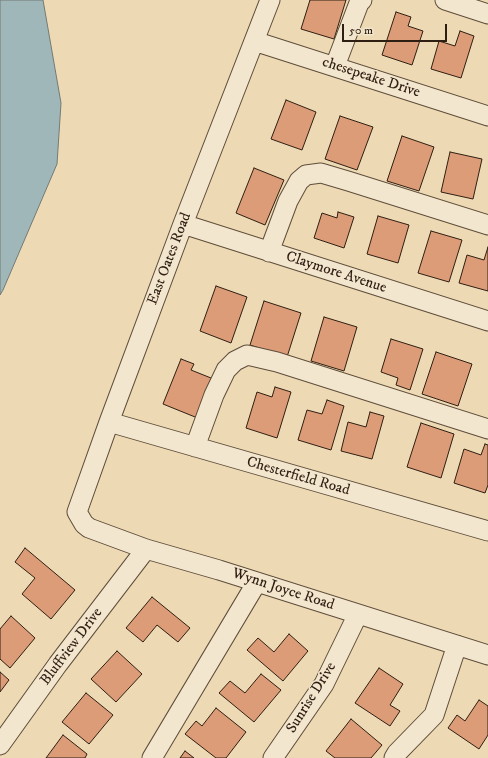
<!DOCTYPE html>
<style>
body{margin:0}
#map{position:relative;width:488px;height:758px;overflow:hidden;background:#edd9b3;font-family:"IM FELL DW Pica",serif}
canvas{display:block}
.scale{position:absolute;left:342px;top:24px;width:105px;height:18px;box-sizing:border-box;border:2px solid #2f1e12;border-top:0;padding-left:5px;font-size:12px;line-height:14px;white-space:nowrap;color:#2f1e12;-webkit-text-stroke:3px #f3e6ce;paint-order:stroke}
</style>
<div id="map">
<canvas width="488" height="758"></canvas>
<div class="scale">50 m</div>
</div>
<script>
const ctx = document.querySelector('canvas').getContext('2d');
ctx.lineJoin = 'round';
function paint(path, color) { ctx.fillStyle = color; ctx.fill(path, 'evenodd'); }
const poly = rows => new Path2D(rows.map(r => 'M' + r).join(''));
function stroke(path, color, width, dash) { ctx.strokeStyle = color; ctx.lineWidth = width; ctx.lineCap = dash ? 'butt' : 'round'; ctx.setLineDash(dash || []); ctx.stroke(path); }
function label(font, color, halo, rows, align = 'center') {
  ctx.font = font + ' "IM FELL DW Pica",serif'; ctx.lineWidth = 3; ctx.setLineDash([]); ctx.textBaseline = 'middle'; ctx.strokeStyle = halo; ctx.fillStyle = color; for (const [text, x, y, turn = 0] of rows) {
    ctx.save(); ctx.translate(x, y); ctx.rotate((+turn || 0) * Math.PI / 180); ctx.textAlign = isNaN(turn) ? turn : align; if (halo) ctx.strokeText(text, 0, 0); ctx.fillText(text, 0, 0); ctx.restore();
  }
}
const water = poly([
 [0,0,43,0,61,103,57,164,3,290,0,295,0,0]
]);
const building = poly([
 [310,0,346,0,334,39,301,29,310,0],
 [396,12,411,17,408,26,423,31,412,65,382,55,396,12],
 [460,31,474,36,461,78,431,69,439,41,455,46,460,31],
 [286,100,316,112,302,150,271,139,286,100],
 [340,116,373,127,357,170,325,159,340,116],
 [402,136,434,147,419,191,387,181,402,136],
 [450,152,482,159,473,199,441,192,450,152],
 [254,168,284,180,265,225,236,213,254,168],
 [338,212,354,217,344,248,314,238,322,213,337,218,338,212],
 [378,216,409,225,398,263,367,254,378,216],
 [431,231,462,240,449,282,418,273,431,231],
 [488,247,488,291,459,283,467,255,484,260,488,247],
 [216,286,247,297,231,343,200,331,216,286],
 [264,301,301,313,287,357,250,345,264,301],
 [324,317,357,327,344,371,311,361,324,317],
 [391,339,423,349,410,390,396,385,398,378,381,372,391,339],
 [436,352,472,364,458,406,422,394,436,352],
 [181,359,194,364,191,370,216,380,200,419,163,404,181,359],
 [275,387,291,392,277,438,246,428,257,392,272,397,275,387],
 [327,400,344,406,331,450,298,440,307,410,322,414,327,400],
 [370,412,384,416,372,459,341,451,348,422,366,427,370,412],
 [421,423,454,434,441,478,407,467,421,423],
 [485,444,488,445,488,485,485,493,454,483,464,449,481,455,485,444],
 [25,548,75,590,51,619,22,594,35,578,15,562,25,548],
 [152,597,190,628,178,642,157,625,143,642,126,628,152,597],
 [11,616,35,638,10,668,0,659,0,629,11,616],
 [289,634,308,651,283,681,247,650,258,638,274,652,289,634],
 [117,651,142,674,116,702,91,679,117,651],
 [379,668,403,684,390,705,400,711,390,726,355,703,379,668],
 [0,672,9,680,0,692,0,672],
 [261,674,281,690,254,722,219,693,230,681,245,693,261,674],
 [86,693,113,715,89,744,62,722,86,693],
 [479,700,488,706,488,735,479,749,448,728,457,715,465,721,479,700],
 [216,708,246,732,226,758,216,758,185,734,196,721,202,726,216,708],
 [351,719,382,745,371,758,335,758,326,751,351,719],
 [63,735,87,754,85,758,46,758,63,735],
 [185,751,194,758,180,758,185,751]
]);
const minor = poly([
 [270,0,183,224,109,422,77,512,84,524,89,528,146,549,219,570,488,655],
 [445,0,488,14],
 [254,41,488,116],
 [335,66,359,3,362,0],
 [183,224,488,321],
 [269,252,288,201,299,181,306,175,321,173,348,181,488,225],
 [109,422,488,531],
 [195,447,214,395,226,370,235,361,247,355,277,362,488,429],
 [0,745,58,664,146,549],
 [152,758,257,582],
 [273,758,324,684,358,614],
 [394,758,397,753,434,715,457,645]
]);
const streetNames = [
 ["chesepeake Drive",371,78,18],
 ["East Oates Road",170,259,-69],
 ["Claymore Avenue",336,273,18],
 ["Chesterfield Road",298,477,16],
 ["Wynn Joyce Road",283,590,18],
 ["Bluffview Drive",72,647,-53],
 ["Sunrise Drive",312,698,-58]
];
paint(water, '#a0b7b9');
stroke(water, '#737a76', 1);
paint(building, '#db9c77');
stroke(building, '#2f1e12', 1);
stroke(minor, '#5e4d3a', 21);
stroke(minor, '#f3e6ce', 19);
label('15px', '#2f1e12', '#f3e6ce', streetNames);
</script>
